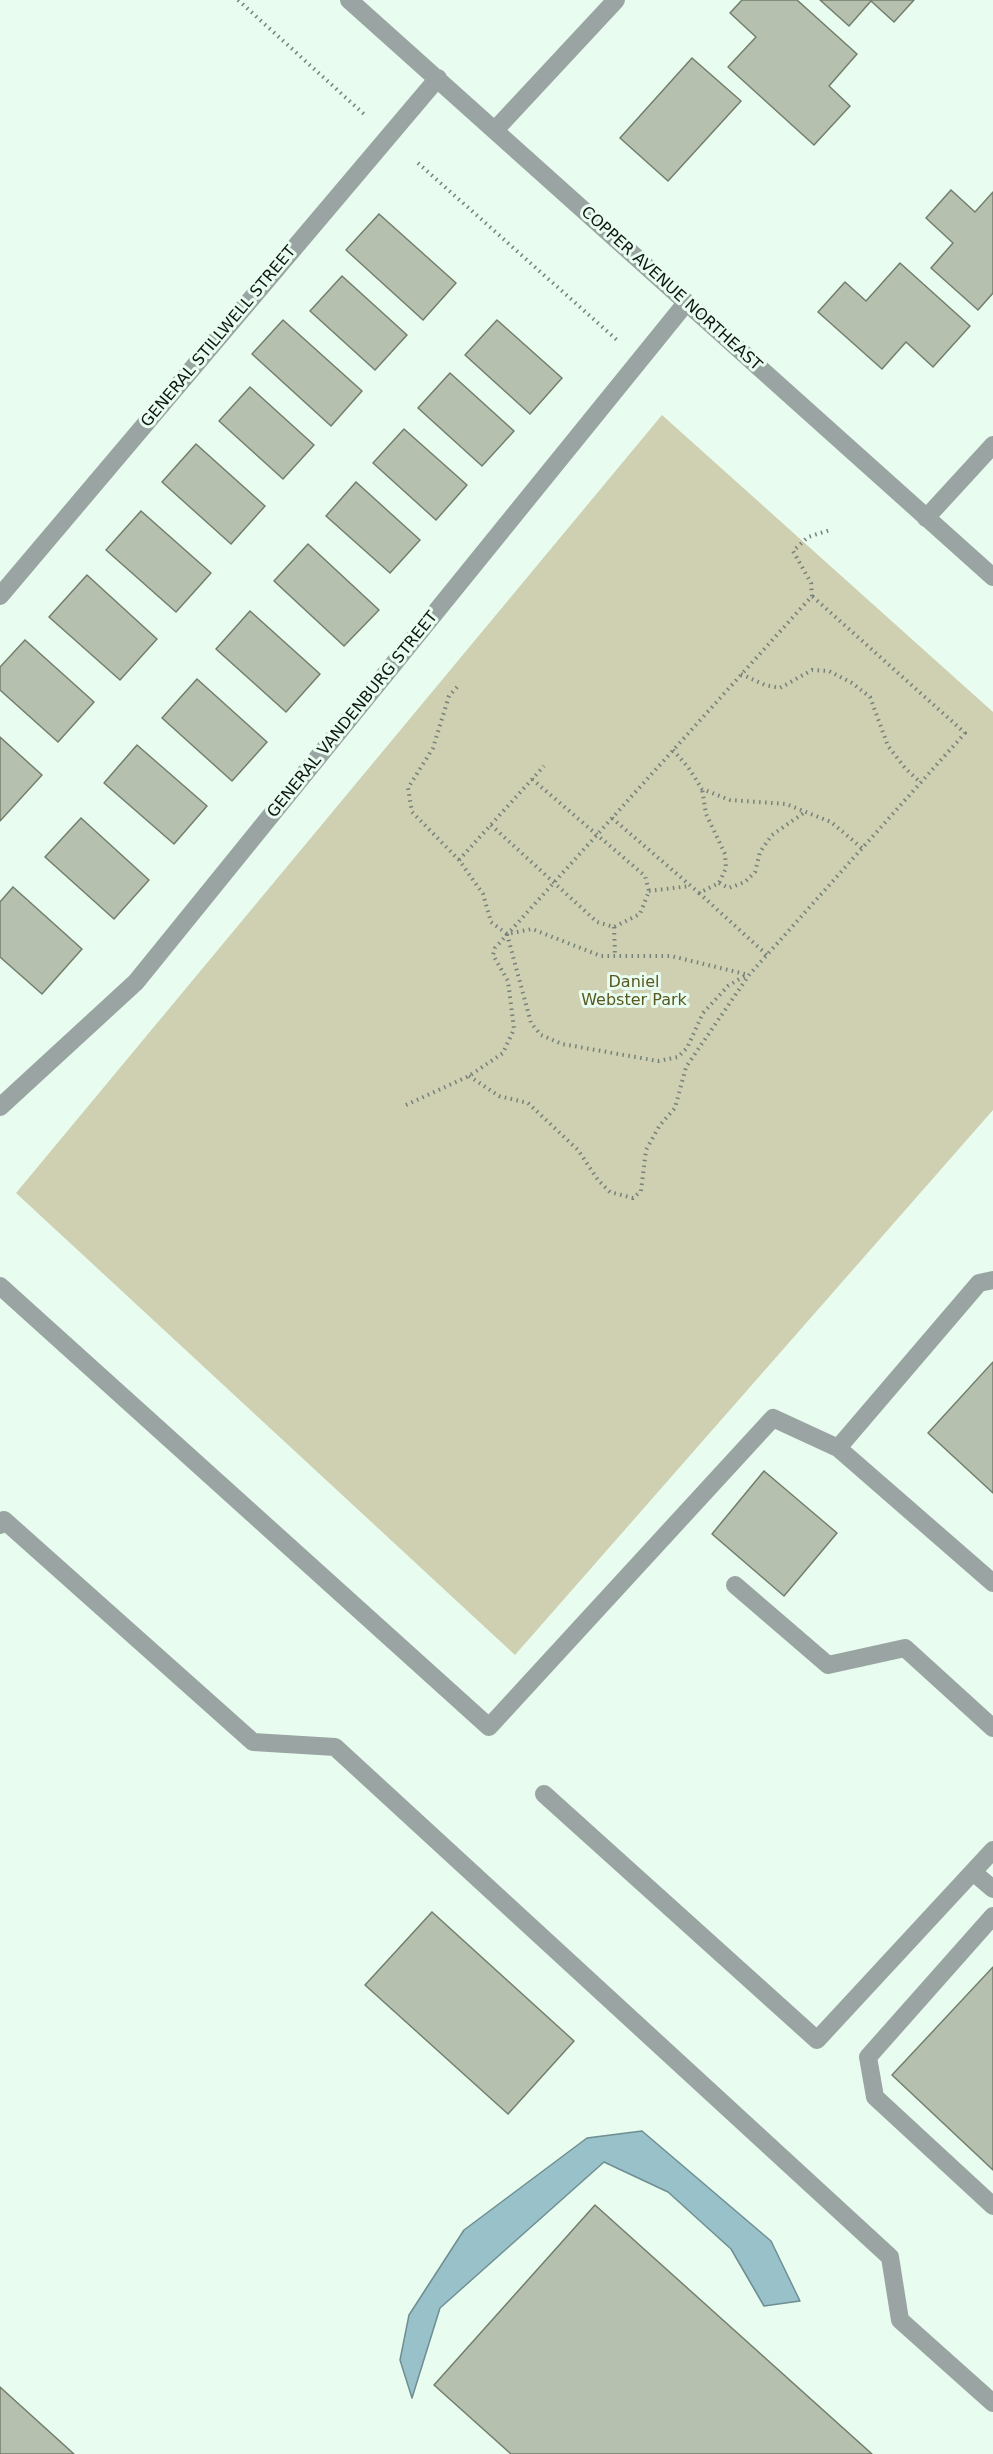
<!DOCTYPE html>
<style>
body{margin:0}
canvas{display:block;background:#e8fdf0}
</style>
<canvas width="993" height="2454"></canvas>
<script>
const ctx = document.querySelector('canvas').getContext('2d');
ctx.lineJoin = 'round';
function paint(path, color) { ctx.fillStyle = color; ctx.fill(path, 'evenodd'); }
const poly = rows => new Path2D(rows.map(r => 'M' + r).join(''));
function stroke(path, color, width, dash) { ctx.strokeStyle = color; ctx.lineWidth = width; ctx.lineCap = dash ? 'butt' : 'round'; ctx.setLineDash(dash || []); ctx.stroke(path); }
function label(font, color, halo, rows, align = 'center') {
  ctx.font = font + ' "DejaVu Sans",sans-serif'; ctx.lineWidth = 6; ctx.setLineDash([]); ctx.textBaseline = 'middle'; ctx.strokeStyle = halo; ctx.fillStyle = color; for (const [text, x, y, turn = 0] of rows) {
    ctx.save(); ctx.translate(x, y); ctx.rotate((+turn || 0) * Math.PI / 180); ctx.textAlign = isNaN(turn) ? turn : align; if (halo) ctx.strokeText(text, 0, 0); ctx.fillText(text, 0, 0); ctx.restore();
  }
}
const green = poly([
 [662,415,993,712,993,1110,515,1655,16,1193]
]);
const water = poly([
 [642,2131,771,2241,800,2301,764,2306,731,2249,668,2192,604,2162,440,2308,412,2398,400,2360,409,2315,464,2230,587,2138,642,2131]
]);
const building = poly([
 [742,0,797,0,857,54,829,86,850,106,814,145,728,67,756,37,730,13,742,0],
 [820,0,914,0,894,22,871,1,849,26,820,0],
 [692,58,741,101,668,181,620,138,692,58],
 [951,190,975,212,993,192,993,293,978,310,931,268,953,243,926,218,951,190],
 [379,214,456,283,423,320,346,250,379,214],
 [900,263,970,326,933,367,906,342,882,369,818,312,845,282,866,301,900,263],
 [342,276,407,335,375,370,310,311,342,276],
 [283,320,362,391,331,426,252,354,283,320],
 [497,320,562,378,530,414,465,355,497,320],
 [450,373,514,431,482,466,418,408,450,373],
 [250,387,314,445,283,479,219,421,250,387],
 [404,429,467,485,436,520,373,463,404,429],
 [196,444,265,506,231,544,162,482,196,444],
 [356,482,420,540,390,573,326,516,356,482],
 [141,511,211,573,176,612,106,550,141,511],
 [308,544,379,610,344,646,274,581,308,544],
 [87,575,157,639,120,680,49,617,87,575],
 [250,611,320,674,286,712,216,649,250,611],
 [25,640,94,702,58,742,0,690,0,667,25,640],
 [197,679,267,742,232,781,162,718,197,679],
 [0,737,42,775,0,821,0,737],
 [137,745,207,806,174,844,104,783,137,745],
 [81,818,149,880,114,919,45,857,81,818],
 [13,887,82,949,42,994,0,957,0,902,13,887],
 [993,1362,993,1493,928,1433,993,1362],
 [764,1471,837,1533,784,1596,712,1534,764,1471],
 [432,1912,574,2041,508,2114,365,1985,432,1912],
 [993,1967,993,2170,892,2075,993,1967],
 [595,2205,872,2454,511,2454,434,2385,595,2205],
 [0,2387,74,2454,0,2454,0,2387]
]);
const path = poly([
 [238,0,365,115],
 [418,163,617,340],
 [741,674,765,685,780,688,812,670,829,671,852,683,870,697,888,746,905,768,921,783],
 [457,687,449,696,433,748,408,788,412,812,459,860,483,894,491,922,507,934,532,929,601,956,671,956,749,975],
 [673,750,688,767,702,789,730,800,786,804,831,822,862,848],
 [612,818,699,893,719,883,726,868,725,854,706,814,702,789],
 [491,825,597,922,614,927,640,914,649,891,645,876,532,779],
 [459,860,544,766],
 [719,883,729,888,745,882,755,872,760,852,772,835,805,812],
 [649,891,690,886],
 [699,893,767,955],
 [614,927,615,955],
 [507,934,531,1023,541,1035,562,1044,658,1061,678,1057,687,1048,703,1013,728,986,746,975],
 [469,1076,499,1096,528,1103,578,1150,598,1180,610,1192,633,1198,641,1191,646,1150,660,1125,675,1108,686,1067,749,975,965,733,812,596],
 [406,1105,469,1076,503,1053,514,1029,508,981,493,955,495,948,812,596,811,583,793,551,808,537,830,530]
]);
const minor = poly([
 [349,0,993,577],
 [495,130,616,0],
 [926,518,993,445],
 [0,596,438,78],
 [0,1107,136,982,686,303],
 [993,1280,979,1283,838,1448,993,1583],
 [0,1286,489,1727,773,1418,838,1448],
 [0,1525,4,1520,253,1742,335,1747,890,2257,900,2320,993,2403],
 [735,1585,828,1665,905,1648,993,1728],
 [544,1794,817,2040,993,1850],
 [973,1872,993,1889],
 [993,1916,868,2057,875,2097,993,2206]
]);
const streetNames = [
 ["COPPER AVENUE NORTHEAST",671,289,42],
 ["GENERAL STILLWELL STREET",219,337,-50],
 ["GENERAL VANDENBURG STREET",353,715,-51]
];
const parkNames = [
 ["Daniel",634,983],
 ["Webster Park",634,1001]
];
paint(green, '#cfcfb1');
paint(water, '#98c1c9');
stroke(water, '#6f8e92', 1.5);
paint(building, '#b5c0ae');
stroke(building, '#747e6d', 1.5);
stroke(path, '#74827a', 4, [1.5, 4.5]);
stroke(minor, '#9aa5a3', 18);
label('16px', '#0f1612', '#e8fdf0', streetNames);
label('16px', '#595720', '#e8fdf0', parkNames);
</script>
